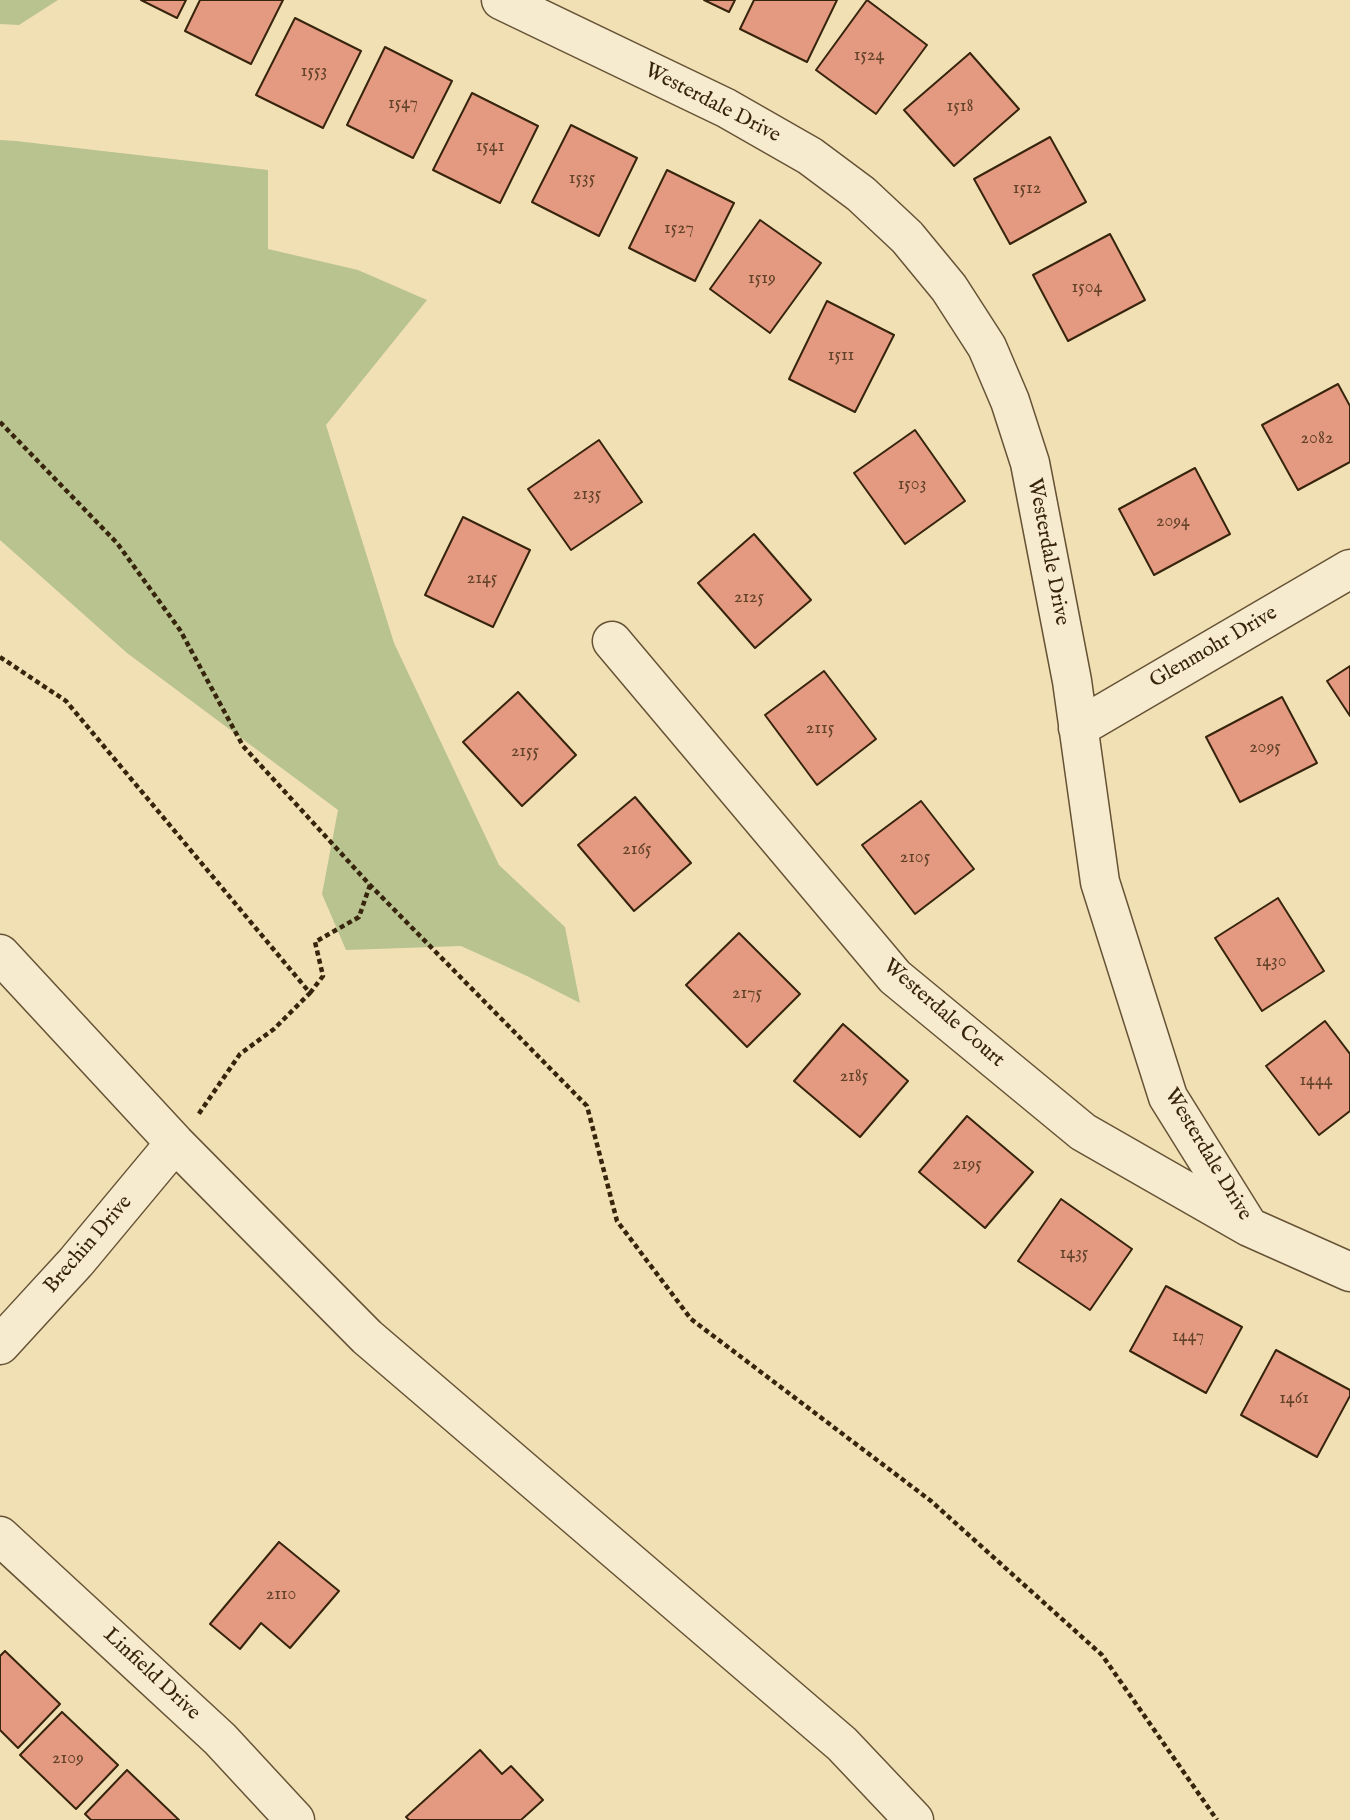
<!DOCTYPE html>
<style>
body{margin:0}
canvas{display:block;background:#f2e0b5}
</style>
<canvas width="1350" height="1820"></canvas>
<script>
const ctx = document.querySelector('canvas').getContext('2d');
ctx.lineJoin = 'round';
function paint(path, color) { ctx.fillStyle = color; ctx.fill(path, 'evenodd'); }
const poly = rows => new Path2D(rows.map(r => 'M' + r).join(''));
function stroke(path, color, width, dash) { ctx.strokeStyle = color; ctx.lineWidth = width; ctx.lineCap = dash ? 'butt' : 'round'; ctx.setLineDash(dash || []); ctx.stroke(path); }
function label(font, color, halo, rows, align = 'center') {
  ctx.font = font + ' "IM FELL English",serif'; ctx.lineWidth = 5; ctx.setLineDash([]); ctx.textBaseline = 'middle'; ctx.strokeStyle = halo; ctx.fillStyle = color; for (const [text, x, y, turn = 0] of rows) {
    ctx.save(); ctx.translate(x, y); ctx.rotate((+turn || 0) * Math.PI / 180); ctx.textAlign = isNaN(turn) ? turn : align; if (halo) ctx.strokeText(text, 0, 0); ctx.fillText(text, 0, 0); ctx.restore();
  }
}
const green = poly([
 [0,0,58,0,19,25,0,24],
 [0,140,16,141,268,170,268,249,358,270,427,300,326,425,394,643,499,865,565,927,580,1003,527,976,461,946,346,950,322,894,338,810,127,653,0,540]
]);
const building = poly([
 [141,0,186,0,177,18,141,0],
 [200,0,283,0,251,64,185,31,200,0],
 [704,0,735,0,729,12,704,0],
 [754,0,837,0,807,62,740,29,754,0],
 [867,0,927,45,876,114,816,70,867,0],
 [295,18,361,51,323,128,256,95,295,18],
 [385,47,452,81,413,158,347,125,385,47],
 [970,53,1019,109,954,166,904,110,970,53],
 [472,93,538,126,500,203,433,170,472,93],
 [571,125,637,158,599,236,532,202,571,125],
 [1050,137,1086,202,1010,244,974,179,1050,137],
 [667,170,734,203,695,281,629,248,667,170],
 [760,220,821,263,770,333,710,289,760,220],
 [1110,234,1145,300,1068,341,1033,275,1110,234],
 [827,301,894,335,855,412,789,379,827,301],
 [1338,384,1350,406,1350,462,1298,490,1262,425,1338,384],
 [915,430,965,501,905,544,854,473,915,430],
 [599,440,642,502,571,550,528,489,599,440],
 [1195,468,1230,534,1154,575,1119,509,1195,468],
 [463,517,530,550,493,627,425,595,463,517],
 [754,534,811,600,755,648,698,583,754,534],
 [1350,666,1350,716,1327,681,1350,666],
 [824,671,876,739,817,785,765,715,824,671],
 [518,692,576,755,522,806,463,742,518,692],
 [1282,697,1317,763,1240,802,1206,737,1282,697],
 [635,797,691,863,634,911,578,845,635,797],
 [921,801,974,869,915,914,862,845,921,801],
 [1278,898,1324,971,1262,1011,1215,938,1278,898],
 [739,933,800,994,747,1047,686,985,739,933],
 [1325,1021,1350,1054,1350,1111,1319,1135,1266,1066,1325,1021],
 [843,1024,908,1081,860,1137,794,1081,843,1024],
 [967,1116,1033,1172,985,1228,919,1172,967,1116],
 [1061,1199,1132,1249,1090,1310,1018,1261,1061,1199],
 [1166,1286,1242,1327,1206,1393,1130,1351,1166,1286],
 [1276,1350,1350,1390,1350,1396,1317,1457,1241,1415,1276,1350],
 [279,1542,339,1591,290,1648,261,1623,240,1649,210,1624,279,1542],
 [5,1651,60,1704,18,1748,0,1730,0,1656,5,1651],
 [62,1712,118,1765,76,1809,20,1755,62,1712],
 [480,1750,502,1774,511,1766,543,1800,521,1820,409,1820,406,1817,480,1750],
 [127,1770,179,1820,91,1820,85,1814,127,1770]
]);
const path = poly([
 [0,422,117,543,180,630,243,746,370,885,587,1106,617,1221,691,1319,931,1501,1102,1655,1217,1820],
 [0,657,66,701,310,993,274,1029,240,1054,198,1115],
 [310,993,323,976,315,942,359,917,370,885]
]);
const minor = poly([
 [501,0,726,108,810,156,861,194,907,237,949,288,987,347,1010,401,1030,463,1072,681,1100,882,1168,1097,1249,1227],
 [612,641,895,977,1083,1132,1249,1227,1350,1272],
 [1078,728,1350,569],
 [0,954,175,1143,367,1337,842,1744,914,1820],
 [0,1345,76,1262,175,1143],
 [0,1536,220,1739,295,1820]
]);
const numberNames = [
 ["1524",869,56],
 ["1553",314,72],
 ["1547",403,104],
 ["1518",960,107],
 ["1541",490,147],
 ["1535",582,179],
 ["1512",1027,189],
 ["1527",679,229],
 ["1519",762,279],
 ["1504",1087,288],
 ["1511",841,356],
 ["2082",1317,439],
 ["1503",912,485],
 ["2135",587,495],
 ["2094",1173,522],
 ["2145",482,579],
 ["2125",749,598],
 ["2115",820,729],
 ["2095",1265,748],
 ["2155",525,752],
 ["2165",637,850],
 ["2105",915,858],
 ["1430",1271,962],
 ["2175",747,994],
 ["2185",854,1077],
 ["1444",1316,1081],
 ["2195",967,1165],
 ["1435",1074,1254],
 ["1447",1188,1337],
 ["1461",1294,1399],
 ["2110",281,1595],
 ["2109",68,1759]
];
const streetNames = [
 ["Westerdale Drive",712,104,27],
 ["Westerdale Drive",1047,552,79],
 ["Glenmohr Drive",1214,648,-30],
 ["Westerdale Court",943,1014,41],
 ["Westerdale Drive",1207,1155,59],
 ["Brechin Drive",89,1245,-49],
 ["Linfield Drive",151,1675,43]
];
paint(green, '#b8c38f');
paint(building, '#e49a81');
stroke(building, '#37240c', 2);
stroke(minor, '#665336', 41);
stroke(path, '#37240c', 4.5, [5, 3.5]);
stroke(minor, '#f7ebcf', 38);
label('18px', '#624229', null, numberNames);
label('21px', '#37240c', '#f7ebcf', streetNames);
</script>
